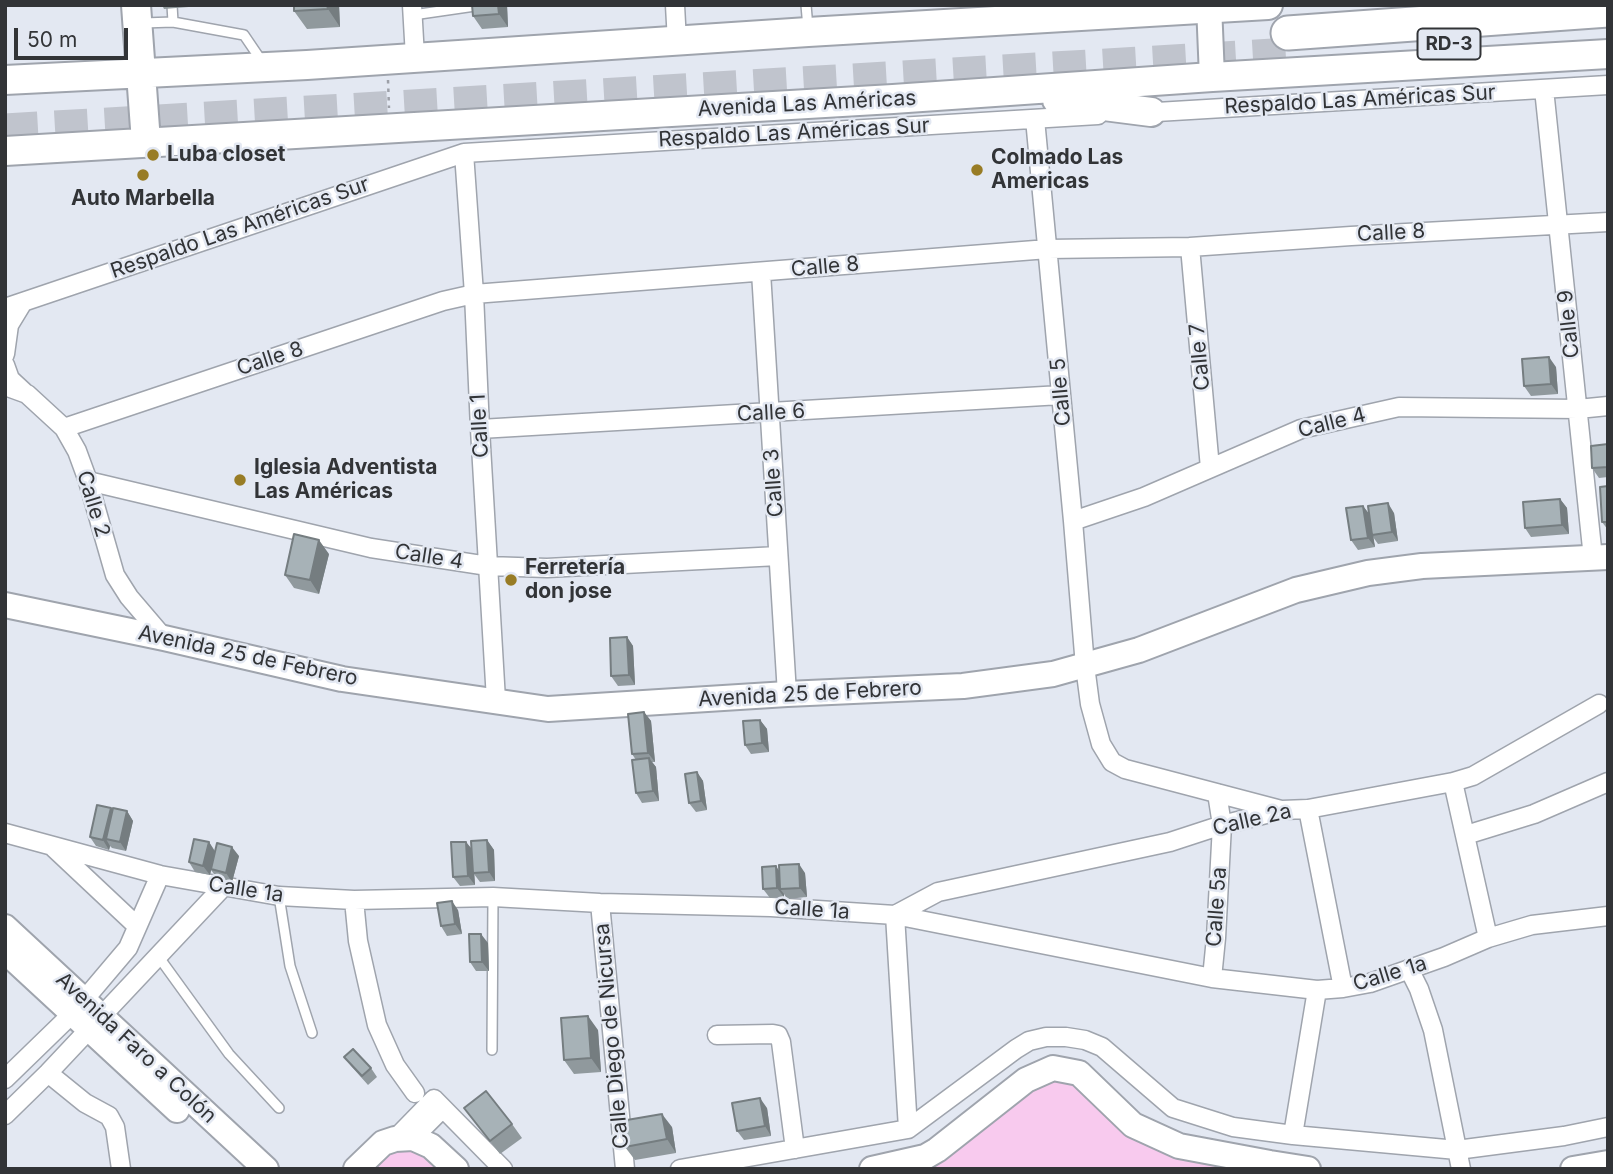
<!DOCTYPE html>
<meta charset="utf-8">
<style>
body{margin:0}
#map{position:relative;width:1613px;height:1174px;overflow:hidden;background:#e3e8f2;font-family:Inter,sans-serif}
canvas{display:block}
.frame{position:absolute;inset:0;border:7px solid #323437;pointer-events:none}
.scale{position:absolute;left:14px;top:28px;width:114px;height:32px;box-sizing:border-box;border:4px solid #323437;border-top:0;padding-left:9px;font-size:21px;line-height:24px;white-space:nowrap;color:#323437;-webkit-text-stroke:5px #e3e8f2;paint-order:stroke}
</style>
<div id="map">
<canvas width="1613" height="1174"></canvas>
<div class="frame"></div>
<div class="scale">50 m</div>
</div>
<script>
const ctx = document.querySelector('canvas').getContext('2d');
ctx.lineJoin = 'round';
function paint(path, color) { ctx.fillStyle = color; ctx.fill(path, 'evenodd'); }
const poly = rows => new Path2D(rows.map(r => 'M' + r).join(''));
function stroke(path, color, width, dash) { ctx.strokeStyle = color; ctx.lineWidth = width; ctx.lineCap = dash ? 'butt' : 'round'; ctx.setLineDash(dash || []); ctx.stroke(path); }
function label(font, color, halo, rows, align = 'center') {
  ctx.font = font + ' Inter,sans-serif'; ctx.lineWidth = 5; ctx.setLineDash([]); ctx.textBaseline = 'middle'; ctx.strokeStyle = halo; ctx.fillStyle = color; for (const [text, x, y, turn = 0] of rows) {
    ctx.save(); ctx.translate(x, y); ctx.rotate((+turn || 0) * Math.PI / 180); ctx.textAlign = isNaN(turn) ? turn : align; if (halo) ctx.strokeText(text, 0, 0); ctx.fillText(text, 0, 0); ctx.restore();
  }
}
const green = poly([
 [1079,1078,1134,1129,1297,1169,892,1169,1028,1083],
 [396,1141,451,1169,409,1169,406,1167,392,1169,362,1169]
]);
const highwayTunnel = poly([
 [5,130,1291,54]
]);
const path = poly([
 [388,80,389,108]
]);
const lane = poly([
 [172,5,173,22],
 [806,5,808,28],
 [413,15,475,6],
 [143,23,173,22,244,35,263,63],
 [279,896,290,966,312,1033],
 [158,956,229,1054,279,1108],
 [492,1050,493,897]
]);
const street = poly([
 [412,5,415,57],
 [675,5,677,42],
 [1544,89,1593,558],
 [1140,113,1608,85],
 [1035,119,1073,521,1085,666,1090,704,1101,744,1112,762,1125,769,1281,810],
 [464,153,474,294,480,429,496,700],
 [1190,247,1210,468],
 [761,272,787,694],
 [5,308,464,153,1098,115],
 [5,354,9,325,23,302],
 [5,365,10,379,24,392],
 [5,386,27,394,64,428,77,451,88,481,115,575,129,597,164,638],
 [64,428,443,301,474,294,1048,249,1190,247,1351,236,1608,222],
 [480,429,1061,395],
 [88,481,371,548,488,566,547,568,778,556],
 [1073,521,1144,497,1301,429,1399,407,1578,409,1608,406],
 [1453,782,1488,938],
 [1308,809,1343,988],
 [5,833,160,875,279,896,354,900,493,897,600,903,771,907,895,915,1212,978,1317,990,1343,988,1370,983,1444,957,1488,938,1532,925,1608,916],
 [1466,835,1534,814,1608,782],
 [54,848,137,926],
 [354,900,358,941,377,1025,395,1065,415,1093],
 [600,903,625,1169],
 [1409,969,1419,989,1433,1030,1461,1169],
 [1212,978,1216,938,1222,825,1217,793],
 [717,1035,773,1034,778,1035,781,1042,795,1149],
 [48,1073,85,1103,109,1116,115,1127,121,1169],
 [5,1079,73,1013,128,948,160,875],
 [5,1115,48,1073,223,887],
 [908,1129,895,915,938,892,1170,842,1222,825,1282,810,1308,809,1453,782,1473,776,1599,704],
 [1293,1135,1317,990],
 [413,1138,442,1109],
 [395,1139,434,1099,503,1169],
 [680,1169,908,1129,1016,1049,1029,1041,1046,1037,1066,1037,1085,1040,1102,1047,1173,1108,1233,1127,1293,1135,1457,1150,1564,1136,1608,1127]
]);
const secondary = poly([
 [1209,5,1212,77],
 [5,605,164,638,342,679,548,709,787,694,963,686,1053,674,1139,650,1296,590,1368,573,1422,566,1608,557],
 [5,927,266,1169],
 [5,951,177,1110],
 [356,1169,383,1143,395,1139,413,1138,431,1146,456,1169],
 [872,1169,925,1157,937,1150,1026,1080,1053,1068,1079,1073,1133,1125,1179,1146,1270,1163,1308,1169],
 [1573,1169,1608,1163]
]);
const primary = poly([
 [136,5,146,142],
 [5,80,307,65,808,32,1268,5],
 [1057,100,1151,112],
 [5,151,893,99,1212,77,1608,54]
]);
const highway = poly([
 [1288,33,1608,10]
]);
const wall = poly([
 [162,5,201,5,201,6,164,9],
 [294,5,339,5,340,27,307,29,294,11],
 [472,5,507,5,508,27,482,29,473,16],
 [1556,367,1558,394,1531,396,1524,386],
 [1608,444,1608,477,1599,478,1592,468],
 [1608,486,1608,530,1602,522],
 [1560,499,1567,508,1569,534,1531,537,1525,528],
 [1363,506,1369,514,1394,513,1398,541,1378,544,1373,537,1375,547,1358,550,1351,540],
 [329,554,319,594,294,588,285,575],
 [627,637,633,646,635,685,618,686,611,676],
 [644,712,651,721,655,762,652,762,656,767,659,801,642,803,636,793,636,760,632,754],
 [760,720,767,729,769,752,751,754,745,745],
 [697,772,703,781,707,810,696,812,689,803],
 [111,808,112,810,127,811,133,821,126,851,112,848,110,846,109,850,96,846,90,837],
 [487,840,494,850,495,881,480,882,474,874,475,885,460,886,453,877,466,842,472,849],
 [209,842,215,851,239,856,232,882,217,878,211,870,210,875,195,872,189,862],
 [779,871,805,873,807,897,787,899,784,894,784,897,770,898,763,889],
 [458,910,462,934,447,936,441,926],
 [488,943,489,971,476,971,470,962],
 [598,1030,601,1072,574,1074,564,1060],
 [344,1057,371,1068,377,1077,368,1085,351,1066],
 [464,1108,512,1124,522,1138,500,1154],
 [767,1108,771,1136,744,1140,737,1131],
 [672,1127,676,1153,635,1160,625,1147]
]);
const shadedWall = poly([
 [327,5,339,5,340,27,328,9],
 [498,5,507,5,508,27,499,14],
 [1549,357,1556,367,1558,394,1551,384],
 [1560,499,1567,508,1569,534,1562,525],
 [1388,503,1394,513,1398,541,1392,532],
 [1363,506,1370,515,1375,547,1368,538],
 [319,540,329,554,319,594,310,580],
 [627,637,633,646,635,685,629,675],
 [644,712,651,721,655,762,648,753],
 [760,720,767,729,769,752,762,743],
 [649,758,656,767,659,801,653,791],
 [697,772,703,781,707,810,701,801],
 [111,808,117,817,106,839,110,846,109,850,103,840],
 [127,811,133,821,126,851,120,842],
 [487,840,494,850,495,881,489,872],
 [209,842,215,852,210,875,203,866],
 [466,842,473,851,475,885,468,876],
 [232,847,239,856,232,882,226,873],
 [799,864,805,873,807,897,800,888],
 [776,866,782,875,780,889,784,894,784,897,777,888],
 [452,901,458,910,462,934,455,924],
 [481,934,488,943,489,971,482,962],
 [588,1016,598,1030,601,1072,591,1058],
 [760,1098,767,1108,771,1136,765,1126],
 [662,1114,672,1127,676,1153,667,1139]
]);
const building = poly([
 [294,5,327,5,328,9,294,11,294,5],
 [472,5,498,5,499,14,473,16,472,5],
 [1549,357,1551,384,1524,386,1522,359,1549,357],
 [1608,444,1608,467,1592,468,1591,446,1608,444],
 [1608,486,1608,522,1602,522,1600,487,1608,486],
 [1560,499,1562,525,1525,528,1523,502,1560,499],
 [1388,503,1392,532,1372,535,1368,506,1388,503],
 [1363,506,1368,538,1351,540,1346,508,1363,506],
 [294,534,319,540,310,580,285,575,294,534],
 [627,637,629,675,611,676,610,638,627,637],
 [644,712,648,753,632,754,628,714,644,712],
 [760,720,762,743,745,745,743,721,760,720],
 [649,758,653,791,636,793,632,760,649,758],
 [697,772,701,801,689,803,685,774,697,772],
 [97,805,111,808,103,840,90,837,97,805],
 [113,808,127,811,120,842,106,839,113,808],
 [194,839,209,842,203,866,189,862,194,839],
 [487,840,489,872,473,873,471,841,487,840],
 [451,842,466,842,468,876,453,877,451,842],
 [217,843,232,847,226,873,211,869,217,843],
 [799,864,800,888,780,889,779,865,799,864],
 [776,866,777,888,763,889,762,867,776,866],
 [452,901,455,924,441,926,437,903,452,901],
 [469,934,481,934,482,962,470,962,469,934],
 [588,1016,591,1058,564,1060,561,1018,588,1016],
 [353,1049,371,1068,362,1076,344,1057,353,1049],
 [486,1091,512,1124,490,1141,464,1108,486,1091],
 [760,1098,765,1126,737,1131,732,1103,760,1098],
 [662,1114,667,1139,625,1147,621,1121,662,1114]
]);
const markers = [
 [153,155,7,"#987c25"],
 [977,170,7,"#987c25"],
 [143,175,7,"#987c25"],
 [240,480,7,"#987c25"],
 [511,580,7,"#987c25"]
];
const shields = [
 [1449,44,63]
];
const shieldNames = [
 ["RD-3",1449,44]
];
const streetNames = [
 ["Respaldo Las Américas Sur",1360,100,-3],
 ["Avenida Las Américas",807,104,-3],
 ["Respaldo Las Américas Sur",794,133,-3],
 ["Respaldo Las Américas Sur",240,228,-19],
 ["Calle 8",1391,233,-3],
 ["Calle 8",825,267,-5],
 ["Calle 9",1569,324,-96],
 ["Calle 7",1200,357,-95],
 ["Calle 8",270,359,-18],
 ["Calle 5",1061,392,-95],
 ["Calle 6",771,413,-3],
 ["Calle 4",1332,423,-14],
 ["Calle 1",480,426,-93],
 ["Calle 3",774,483,-94],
 ["Calle 2",93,504,73],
 ["Calle 4",429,557,9],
 ["Avenida 25 de Febrero",248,656,12],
 ["Avenida 25 de Febrero",810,694,-3],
 ["Calle 2a",1252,820,-13],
 ["Calle 1a",246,890,9],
 ["Calle 5a",1217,907,-86],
 ["Calle 1a",812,910,4],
 ["Calle 1a",1390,974,-17],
 ["Calle Diego de Nicursa",612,1036,-95],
 ["Avenida Faro a Colón",136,1048,43]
];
const poiNames = [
 ["Luba closet",167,155],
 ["Colmado Las",991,158],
 ["Americas",991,182],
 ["Auto Marbella",143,199,"center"],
 ["Iglesia Adventista",254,468],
 ["Las Américas",254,492],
 ["Ferretería",525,568],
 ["don jose",525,592]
];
paint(green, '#f8caee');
stroke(highwayTunnel, '#c0c4cd', 33, [33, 17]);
stroke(lane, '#9fa4ad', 12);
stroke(street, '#9fa4ad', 21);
stroke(secondary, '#9fa4ad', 28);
stroke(primary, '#9fa4ad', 32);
stroke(highway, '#9fa4ad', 37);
stroke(path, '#9da0a8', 2.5, [3.5, 5]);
stroke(lane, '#fff', 9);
stroke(street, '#fff', 18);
stroke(secondary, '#fff', 24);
stroke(primary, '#fff', 28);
stroke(highway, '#fff', 33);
paint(wall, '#90999d');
paint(shadedWall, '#757d80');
paint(building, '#a7b2b7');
stroke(building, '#757d80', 2);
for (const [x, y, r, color] of markers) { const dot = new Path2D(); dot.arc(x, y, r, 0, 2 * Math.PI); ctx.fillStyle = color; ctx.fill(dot); stroke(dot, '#e3e8f2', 2.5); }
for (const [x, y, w] of shields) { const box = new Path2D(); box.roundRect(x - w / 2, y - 15.5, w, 31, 5); ctx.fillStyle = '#e3e8f2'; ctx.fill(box); stroke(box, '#323437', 2); }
label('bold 19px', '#323437', null, shieldNames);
label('21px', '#323437', '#e3e8f2', streetNames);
label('bold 21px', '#323437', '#e3e8f2', poiNames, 'left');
</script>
